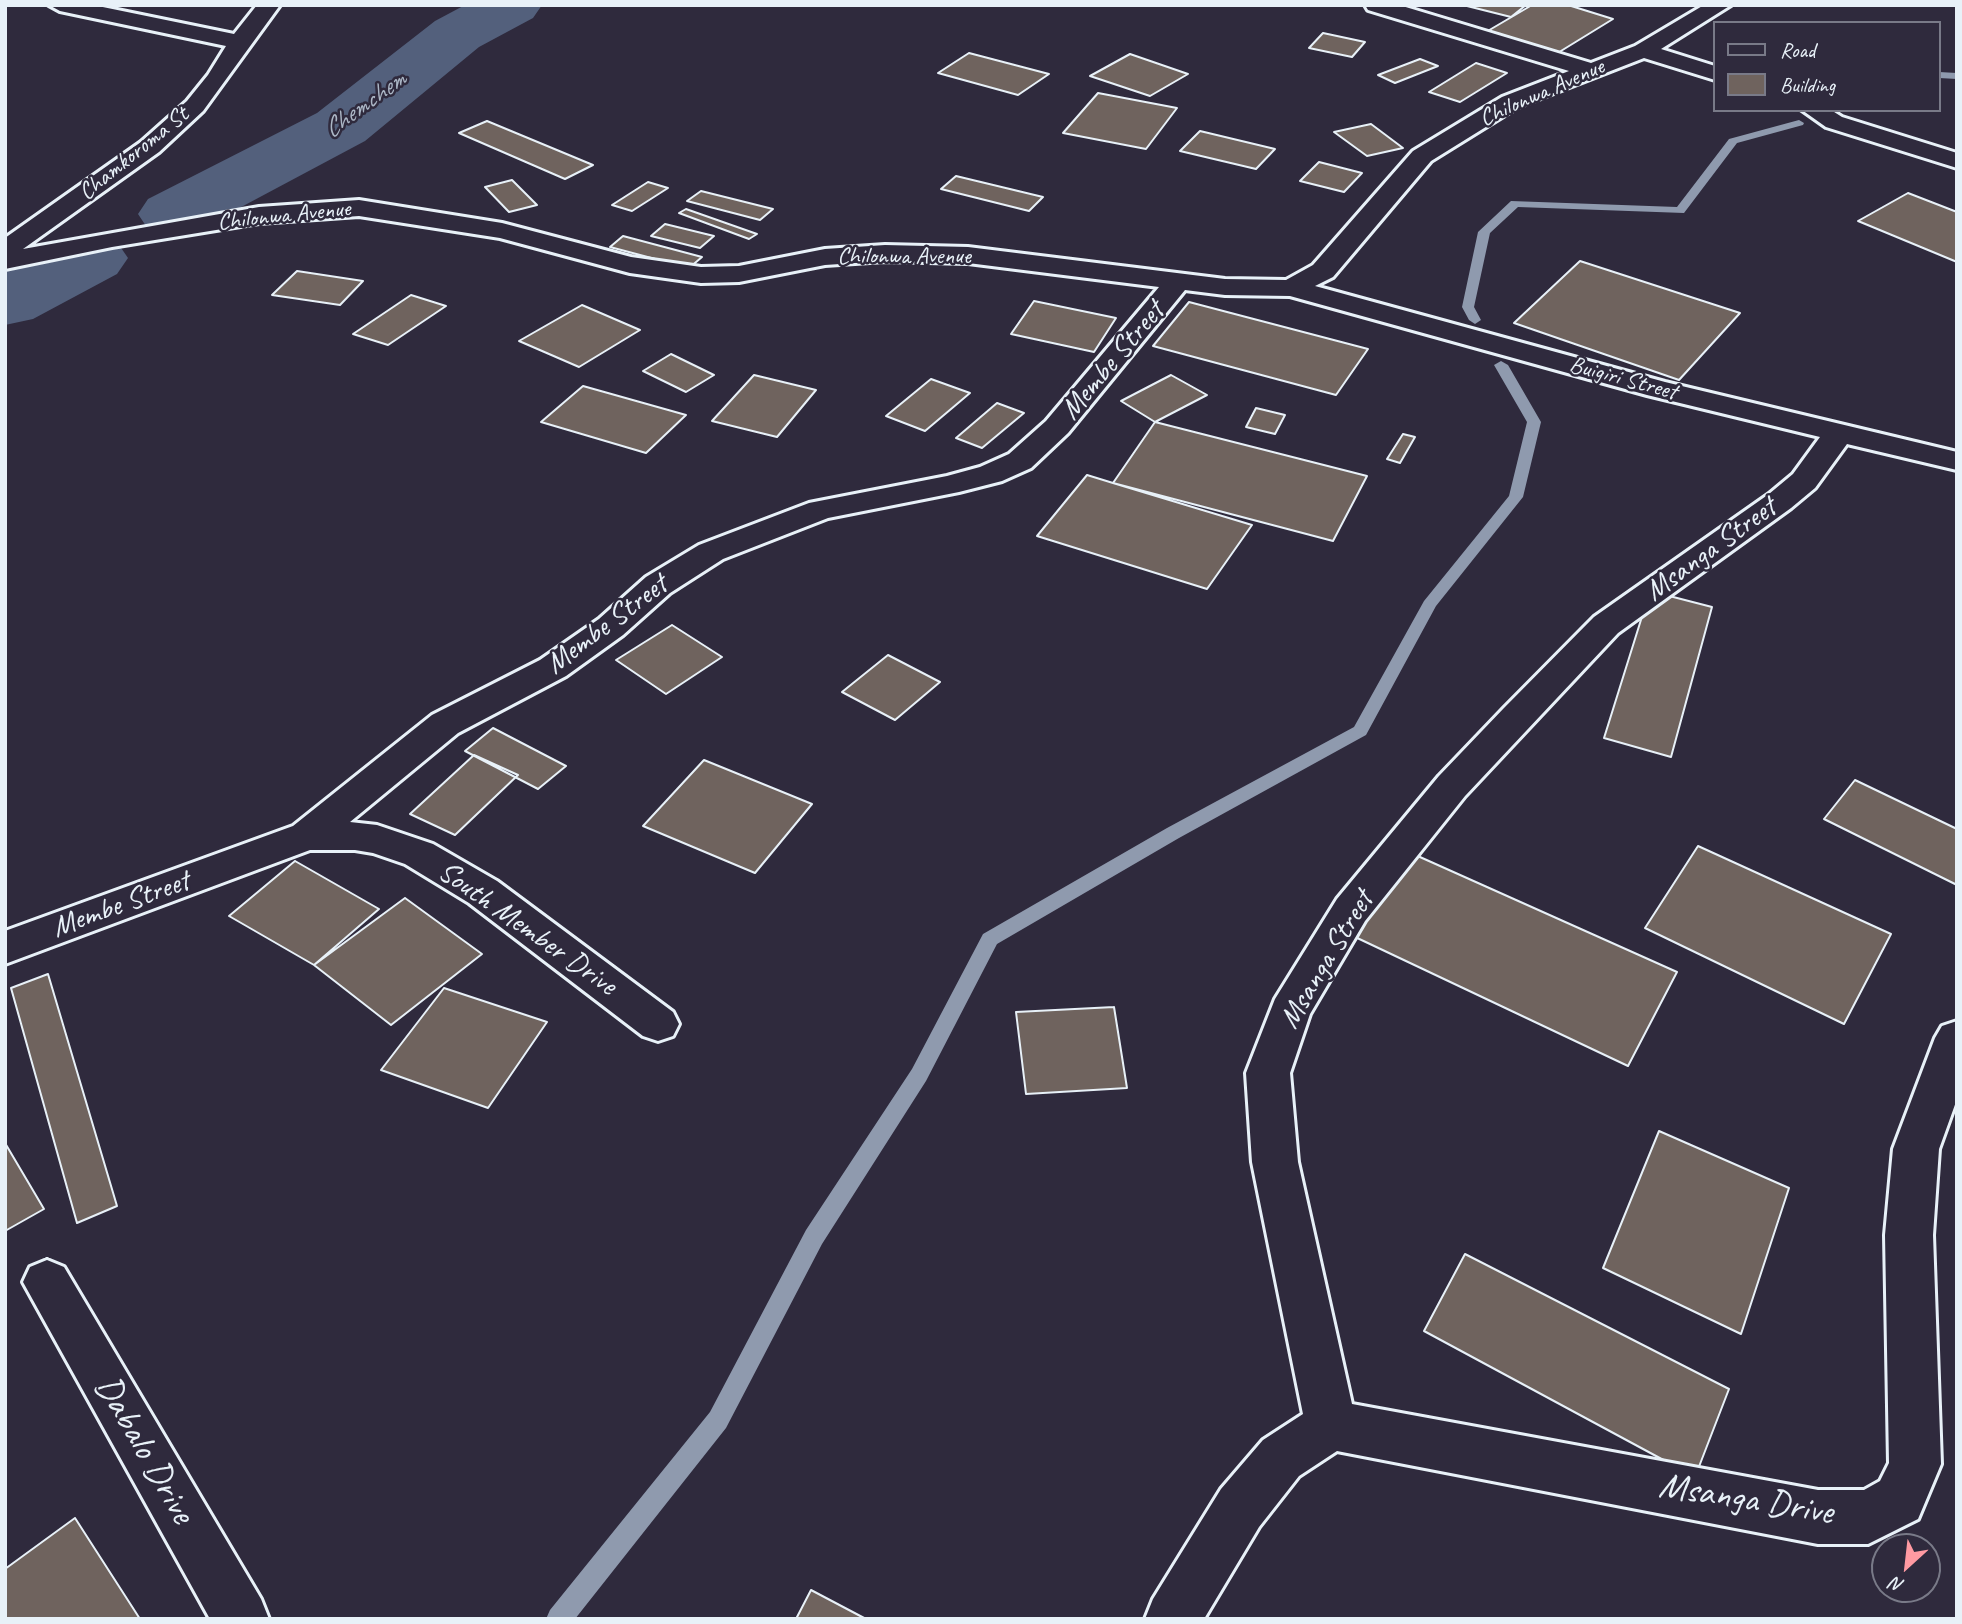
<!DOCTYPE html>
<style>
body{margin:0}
#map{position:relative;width:1962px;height:1624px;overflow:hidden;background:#2f2a3d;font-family:Caveat,sans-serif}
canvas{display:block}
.frame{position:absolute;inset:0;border:7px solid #e8f1f8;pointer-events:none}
.legend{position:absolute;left:1713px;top:21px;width:228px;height:91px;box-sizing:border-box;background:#2f2a3d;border:2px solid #797a88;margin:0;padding:9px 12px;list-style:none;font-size:21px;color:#e8f1f8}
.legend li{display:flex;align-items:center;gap:14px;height:35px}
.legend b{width:35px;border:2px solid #797a88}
.north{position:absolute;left:1871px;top:1533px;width:70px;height:70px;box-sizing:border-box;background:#2f2a3d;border:2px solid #797a88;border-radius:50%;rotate:207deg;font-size:19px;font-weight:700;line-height:28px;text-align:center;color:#e8f1f8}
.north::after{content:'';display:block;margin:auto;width:24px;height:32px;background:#ff9aa2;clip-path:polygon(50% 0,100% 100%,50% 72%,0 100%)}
</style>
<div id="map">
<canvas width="1962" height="1624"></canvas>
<div class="frame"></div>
<ul class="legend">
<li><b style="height:9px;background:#2f2a3d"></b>Road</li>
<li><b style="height:19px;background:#6f635e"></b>Building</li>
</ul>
<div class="north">N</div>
</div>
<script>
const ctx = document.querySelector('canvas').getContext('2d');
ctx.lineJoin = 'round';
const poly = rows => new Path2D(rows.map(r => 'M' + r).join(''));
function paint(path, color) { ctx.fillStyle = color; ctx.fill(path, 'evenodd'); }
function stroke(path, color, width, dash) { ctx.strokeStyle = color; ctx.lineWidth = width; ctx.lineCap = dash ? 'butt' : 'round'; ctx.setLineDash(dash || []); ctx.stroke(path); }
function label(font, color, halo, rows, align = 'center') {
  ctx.font = font + ' Caveat,sans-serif'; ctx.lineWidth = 5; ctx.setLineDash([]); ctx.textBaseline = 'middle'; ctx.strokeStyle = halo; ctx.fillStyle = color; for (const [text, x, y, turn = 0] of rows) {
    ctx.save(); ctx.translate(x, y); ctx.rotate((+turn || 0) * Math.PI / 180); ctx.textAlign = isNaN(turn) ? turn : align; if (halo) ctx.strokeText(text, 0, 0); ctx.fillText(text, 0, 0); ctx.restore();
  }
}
const stream = poly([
 [1939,72,1957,73,1957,79,1939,78,1939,72],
 [1799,120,1804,123,1803,125,1737,143,1684,213,1518,207,1490,233,1474,307,1481,320,1475,324,1469,320,1462,307,1478,232,1511,201,1677,207,1729,139,1799,120],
 [1501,361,1508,365,1541,422,1523,497,1436,606,1366,735,1179,838,997,944,926,1081,822,1244,726,1428,575,1619,546,1619,550,1610,710,1412,806,1230,912,1069,983,934,1167,828,1354,727,1424,601,1509,496,1527,422,1494,365,1501,361]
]);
const river = poly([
 [465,5,542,5,533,18,479,47,365,141,200,229,174,236,148,229,138,214,148,199,317,113,435,21,465,5],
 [90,235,117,242,128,258,117,274,33,319,5,325,5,271,63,242,90,235]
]);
const building = poly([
 [1463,5,1526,5,1511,17,1463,5],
 [1532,5,1568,5,1613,19,1556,54,1486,32,1532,5],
 [1323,33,1365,42,1352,57,1309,48,1323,33],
 [969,53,1049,74,1018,95,938,73,969,53],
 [1130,54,1188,74,1150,96,1090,76,1130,54],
 [1420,59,1438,66,1395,83,1378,75,1420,59],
 [1476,63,1507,73,1460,102,1429,92,1476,63],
 [1098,93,1177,108,1146,149,1063,133,1098,93],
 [487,121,593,165,565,179,459,133,487,121],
 [1371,124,1403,148,1367,156,1334,132,1371,124],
 [1200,131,1275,149,1256,169,1180,151,1200,131],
 [1319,162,1362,173,1344,192,1300,181,1319,162],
 [956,176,1043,197,1029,211,941,189,956,176],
 [512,180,537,205,509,212,485,187,512,180],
 [648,182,668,188,632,211,612,205,648,182],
 [701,191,773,209,760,220,687,201,701,191],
 [1908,193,1957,212,1957,262,1858,221,1908,193],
 [686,209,757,234,749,239,679,213,686,209],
 [665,224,714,236,700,248,651,236,665,224],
 [623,236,702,257,689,268,610,247,623,236],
 [1580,261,1740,313,1679,380,1514,323,1580,261],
 [297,271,363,281,340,305,272,295,297,271],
 [411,295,446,306,388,345,353,334,411,295],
 [1034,301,1116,318,1094,352,1011,334,1034,301],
 [1189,302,1368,349,1336,395,1153,346,1189,302],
 [582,305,640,330,579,367,519,341,582,305],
 [671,354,714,375,686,392,643,371,671,354],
 [754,375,816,390,777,437,712,421,754,375],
 [1171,375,1207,395,1155,422,1121,401,1171,375],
 [931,379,970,393,925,431,886,416,931,379],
 [583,386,686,415,646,453,541,422,583,386],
 [997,403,1024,413,982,448,956,438,997,403],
 [1256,408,1285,415,1275,434,1246,427,1256,408],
 [1155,422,1367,476,1333,541,1113,483,1155,422],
 [1403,434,1415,437,1400,463,1387,459,1403,434],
 [1087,475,1113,483,1252,525,1207,589,1037,536,1087,475],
 [1650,591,1712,607,1671,757,1604,738,1650,591],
 [672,625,722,657,666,694,616,660,672,625],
 [888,655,940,682,895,720,842,692,888,655],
 [493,728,566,766,538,789,465,751,493,728],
 [474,755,518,775,455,835,410,814,474,755],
 [704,760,812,804,755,873,643,826,704,760],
 [1855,780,1957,829,1957,885,1824,819,1855,780],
 [1698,846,1891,934,1844,1024,1645,928,1698,846],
 [1411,853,1677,972,1628,1066,1353,936,1411,853],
 [295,861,379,909,314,965,229,916,295,861],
 [405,898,482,954,391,1025,314,965,405,898],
 [48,974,117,1206,77,1223,11,988,48,974],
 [444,988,547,1022,488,1108,381,1070,444,988],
 [1114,1007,1127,1088,1026,1094,1016,1012,1114,1007],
 [1659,1131,1789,1188,1741,1334,1603,1268,1659,1131],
 [5,1143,44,1209,5,1231,5,1143],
 [1465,1254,1729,1389,1695,1477,1424,1331,1465,1254],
 [75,1518,140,1619,5,1619,5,1569,75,1518],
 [811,1590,866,1619,796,1619,811,1590]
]);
const minor = poly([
 [49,5,93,5,234,34,257,5,280,5,203,111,159,152,23,249,259,207,359,200,502,223,631,257,701,267,739,266,825,249,885,245,968,247,1225,279,1286,280,1313,265,1413,151,1502,97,1569,71,1368,10,1365,5,1399,5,1591,63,1635,46,1704,5,1731,5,1661,49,1715,66,1715,80,1644,58,1518,107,1431,161,1333,277,1315,286,1665,382,1957,452,1957,470,1847,444,1815,488,1791,508,1618,633,1465,796,1365,921,1310,1014,1290,1073,1298,1162,1352,1404,1818,1490,1864,1490,1880,1481,1889,1463,1885,1235,1893,1149,1935,1038,1942,1026,1957,1021,1957,1099,1939,1149,1933,1235,1941,1464,1918,1519,1868,1544,1818,1544,1337,1451,1299,1476,1259,1527,1204,1619,1145,1619,1153,1599,1221,1489,1263,1440,1303,1414,1252,1162,1246,1073,1275,999,1337,899,1439,776,1504,708,1594,617,1769,494,1793,474,1820,437,1647,395,1290,296,1225,295,1185,290,1068,433,1031,468,1002,481,959,492,828,518,723,559,670,593,623,635,566,676,458,733,350,822,377,825,433,844,497,881,673,1012,679,1024,673,1036,658,1041,643,1036,469,903,405,864,373,853,355,850,310,850,5,964,5,931,293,826,432,715,540,660,599,619,646,577,699,545,809,503,947,476,980,467,1009,454,1046,421,1159,287,968,263,885,261,825,265,739,282,701,283,630,273,500,238,359,216,259,223,112,247,5,269,5,238,141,142,187,101,208,75,226,46,60,11,49,5],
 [1802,110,1831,110,1842,117,1957,153,1957,168,1826,127,1802,110],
 [47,1260,64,1267,261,1599,269,1619,210,1619,23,1282,30,1267,47,1260]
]);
const farStreetnames = [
 ["Chilonwa Avenue",1542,93,-24],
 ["Chamkoroma St",134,154,-39],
 ["Chilonwa Avenue",284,216,-6],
 ["Chilonwa Avenue",904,257],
 ["Buigiri Street",1623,379,15]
];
const farWaternames = [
 ["Chemchem",365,105,-36]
];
const streetNames = [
 ["Membe Street",1113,361,-50],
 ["Msanga Street",1711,550,-36],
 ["Membe Street",607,625,-37],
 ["Membe Street",121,905,-20],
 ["South Member Drive",527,929,35],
 ["Msanga Street",1327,960,-59]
];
const nearStreetnames = [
 ["Dabalo Drive",144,1450,60],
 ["Msanga Drive",1746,1500,9]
];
paint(stream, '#8f9aae');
paint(river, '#53607c');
paint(building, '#6f635e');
stroke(building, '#e8f1f8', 2);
stroke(minor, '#e8f1f8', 6);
paint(minor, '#2f2a3d');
label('24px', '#e8f1f8', '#2f2a3d', farStreetnames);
label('italic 26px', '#acb7c6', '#2f2a3d', farWaternames);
label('30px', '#e8f1f8', '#2f2a3d', streetNames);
label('37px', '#e8f1f8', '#2f2a3d', nearStreetnames);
</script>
